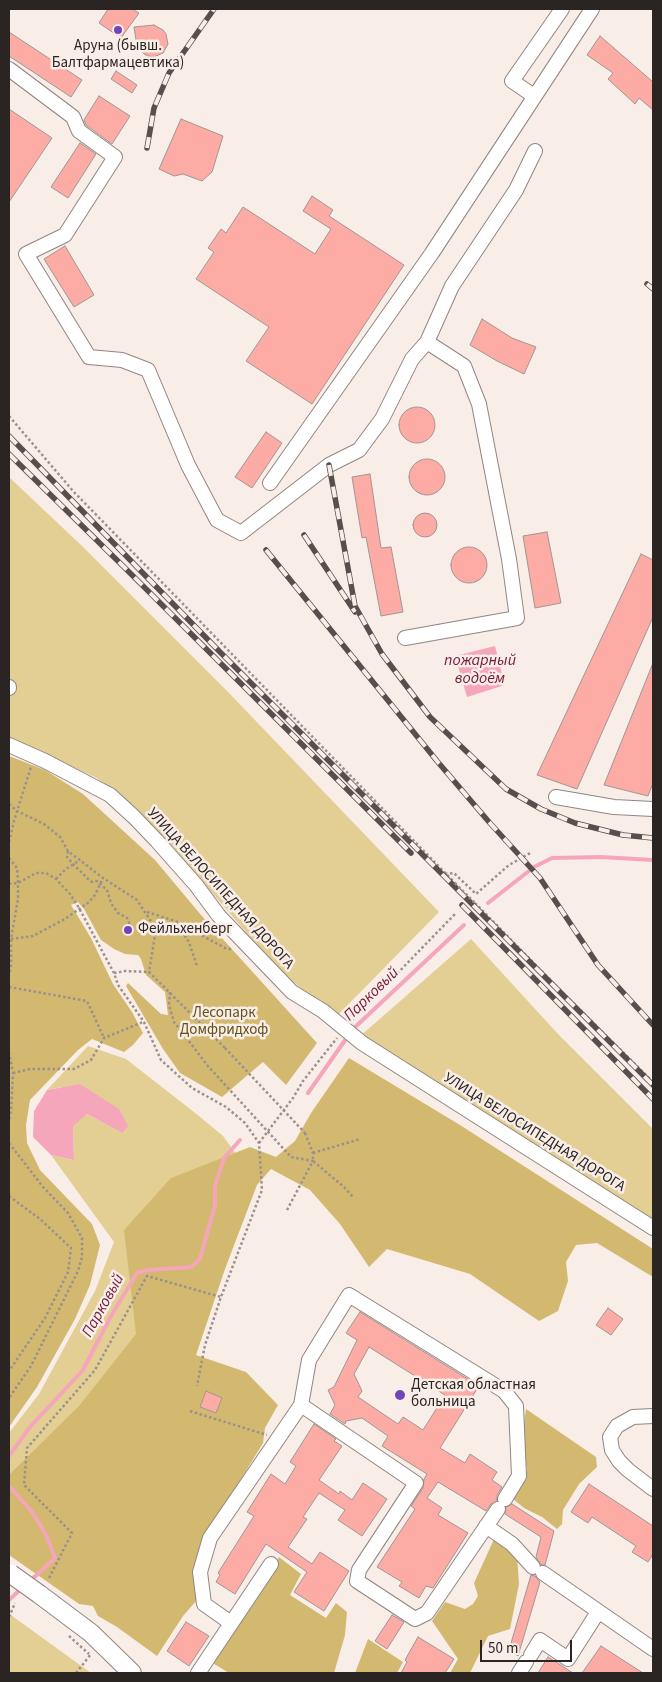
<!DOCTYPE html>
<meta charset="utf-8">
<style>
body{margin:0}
#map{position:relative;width:662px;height:1682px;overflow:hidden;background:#f9ede8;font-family:"Source Sans 3",sans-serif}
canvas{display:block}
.frame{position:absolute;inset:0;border:10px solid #2a2523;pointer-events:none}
.scale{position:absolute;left:480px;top:1640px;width:92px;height:22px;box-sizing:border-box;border:2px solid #2a2523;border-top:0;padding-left:6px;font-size:15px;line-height:18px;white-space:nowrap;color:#2a2523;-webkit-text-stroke:4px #f9ede8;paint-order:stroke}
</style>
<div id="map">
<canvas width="662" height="1682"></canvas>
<div class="frame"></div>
<div class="scale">50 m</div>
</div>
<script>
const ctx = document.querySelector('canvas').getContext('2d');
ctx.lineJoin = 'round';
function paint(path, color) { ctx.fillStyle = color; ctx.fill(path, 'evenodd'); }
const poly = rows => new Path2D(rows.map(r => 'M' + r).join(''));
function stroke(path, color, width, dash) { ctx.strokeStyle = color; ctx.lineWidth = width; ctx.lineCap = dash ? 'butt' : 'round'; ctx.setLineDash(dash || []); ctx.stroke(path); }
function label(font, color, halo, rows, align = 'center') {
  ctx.font = font + ' "Source Sans 3",sans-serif'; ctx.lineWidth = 5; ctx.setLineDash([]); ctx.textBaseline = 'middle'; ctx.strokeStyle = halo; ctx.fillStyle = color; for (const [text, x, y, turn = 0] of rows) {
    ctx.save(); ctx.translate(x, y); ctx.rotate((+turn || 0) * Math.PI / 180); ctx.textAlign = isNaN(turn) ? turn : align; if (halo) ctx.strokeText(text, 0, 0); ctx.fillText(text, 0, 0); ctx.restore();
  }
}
const green = poly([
 [9,477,82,546,229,693,439,912,334,1019,271,961,163,836,97,778,9,738],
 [471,939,558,1034,653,1129,653,1225,358,1038],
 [88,1046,126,1059,199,1116,223,1136,249,1172,9,1542,9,1433,39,1394,95,1291,114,1242,51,1155,74,1160,73,1125,87,1114,122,1133,62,1087,47,1090],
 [9,1613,15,1618,91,1673,9,1673]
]);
const forest = poly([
 [9,756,45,770,83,794,155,860,201,915,317,1043,286,1085,263,1062,222,1097,180,1073,163,1049,126,986,128,983,161,1014,168,1015,165,992,146,975,141,959,138,955,125,954,114,949,101,940,84,909,78,902,71,905,91,938,113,984,132,1012,143,1033,133,1045,124,1052,92,1039,78,1050,30,1100,26,1125,27,1143,40,1170,92,1224,100,1245,90,1285,75,1319,37,1387,9,1427],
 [349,1058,460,1125,653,1249,653,1277,597,1243,576,1245,566,1262,568,1281,558,1311,539,1321,470,1274,387,1249,369,1267,340,1224,310,1190,271,1169,257,1185,225,1269,196,1355,246,1372,278,1405,265,1428,263,1443,208,1533,195,1566,197,1600,183,1616,157,1656,117,1627,98,1616,93,1606,79,1604,9,1555,9,1475,79,1406,136,1334,124,1230,171,1178,250,1147,276,1157,295,1141,311,1113],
 [526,1409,596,1457,597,1467,579,1484,563,1510,562,1524,557,1529,542,1517,524,1508,512,1498,527,1470,522,1438],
 [495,1537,517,1555,519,1584,510,1629,488,1636,470,1673,450,1673,458,1659,432,1621,445,1602,465,1609,473,1604,478,1596,474,1583],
 [279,1557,301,1574,290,1595,326,1618,336,1603,347,1612,345,1635,334,1673,229,1673,211,1662],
 [368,1639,403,1662,397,1673,355,1673]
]);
const water = poly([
 [495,646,505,685,467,697,455,656],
 [80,1084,119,1109,128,1126,122,1133,87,1114,73,1126,74,1160,51,1155,33,1137,34,1111,47,1090]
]);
const stream = poly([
 [488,903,534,867,552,858,601,857,653,860],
 [352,1030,464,925],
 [308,1093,348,1036],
 [9,1456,30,1427,83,1370,111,1316,137,1273,149,1270,191,1267,200,1259,215,1205,215,1186,224,1158,240,1140],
 [9,1486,33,1513,47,1537,55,1558,29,1582],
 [9,1600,22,1588]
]);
const building = poly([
 [108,9,132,9,139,13,121,38,99,23,108,9],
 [154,25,163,30,166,34,168,44,163,53,154,57,148,56,144,54,137,46,134,27,154,25],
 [9,32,82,80,71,97,9,56,9,32],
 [600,36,653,82,653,110,639,98,635,104,608,79,613,73,587,55,600,36],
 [116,71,137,85,132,93,111,79,116,71],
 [99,96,130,116,112,144,86,125,84,120,99,96],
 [9,109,52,138,9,202,9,109],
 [181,119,223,136,212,172,202,181,183,174,174,176,159,169,181,119],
 [80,143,96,154,68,198,51,187,80,143],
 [312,196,333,210,329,216,404,265,312,404,246,361,269,327,196,279,214,252,208,248,221,229,226,233,243,207,315,254,331,229,303,211,312,196],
 [65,246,94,295,74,307,44,259,65,246],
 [482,319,512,338,536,347,524,374,497,361,470,345,482,319],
 '399 425a18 18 0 1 1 36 0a18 18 0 1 1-36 0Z',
 [266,432,282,443,252,488,235,477,266,432],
 '409 477a18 18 0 1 1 36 0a18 18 0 1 1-36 0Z',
 [370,474,381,548,391,547,403,612,381,616,366,537,362,538,352,477,370,474],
 '413 525a12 12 0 1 1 24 0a12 12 0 1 1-24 0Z',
 [547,532,561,603,535,608,523,536,547,532],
 '451 565a18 18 0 1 1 36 0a18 18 0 1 1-36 0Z',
 [641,554,653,560,653,617,577,789,537,775,641,554],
 [653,663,653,783,648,796,604,785,653,663],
 [608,1308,623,1319,611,1335,596,1325,608,1308],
 [360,1312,479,1386,440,1448,465,1463,470,1454,497,1472,492,1480,502,1487,497,1495,497,1501,491,1504,486,1511,438,1482,427,1498,442,1508,438,1515,468,1533,433,1588,426,1586,419,1598,399,1586,402,1582,377,1567,415,1509,411,1506,423,1488,424,1479,427,1474,382,1446,388,1436,362,1418,346,1421,345,1424,330,1414,335,1405,328,1390,334,1387,357,1340,346,1333,360,1312],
 [369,1347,445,1395,423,1430,403,1417,398,1424,358,1397,362,1391,354,1374,369,1347],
 [206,1391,222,1398,216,1413,200,1407,206,1391],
 [314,1424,336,1439,334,1441,342,1446,319,1480,339,1494,340,1491,352,1500,363,1483,387,1499,362,1536,338,1520,345,1510,319,1493,303,1517,307,1519,288,1547,312,1564,320,1552,349,1571,324,1611,294,1592,307,1572,266,1544,235,1594,216,1582,220,1575,218,1573,254,1516,247,1512,271,1474,285,1484,296,1466,290,1462,314,1424],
 [589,1484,653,1526,653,1554,648,1562,632,1552,636,1546,592,1517,588,1523,571,1512,589,1484],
 [512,1504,554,1531,545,1565,541,1565,536,1557,541,1537,505,1514,506,1507,512,1504],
 [531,1575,535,1576,540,1582,518,1656,509,1650,531,1575],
 [392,1615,404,1622,387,1649,375,1641,392,1615],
 [186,1622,209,1636,189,1666,167,1651,186,1622],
 [418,1637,454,1659,445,1673,401,1673,407,1662,405,1660,418,1637],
 [601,1646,643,1673,582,1673,601,1646],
 [548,1657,573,1673,538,1673,548,1657]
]);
const path = poly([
 [9,416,73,491,455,883],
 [9,804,17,811,44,824,60,837,68,851,103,878,137,900,156,929,149,972,225,1048],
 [9,842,14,821,31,767],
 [68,851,67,857,74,865,88,879,92,882,97,881,107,890,111,903,118,913,127,918,133,932],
 [9,858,17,868,18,883,18,899,11,939,11,965,9,975],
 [445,874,454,873,476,894,509,865,532,852],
 [56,879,66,869,80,860],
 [9,884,18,883,36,873,46,873,56,879,70,894,79,908,114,973,118,985,144,1022,161,1060,192,1088,226,1107,245,1123,259,1143,262,1190,221,1297,205,1345,197,1386],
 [475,903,563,993,653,1082],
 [147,912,175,921,227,949,233,949],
 [176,923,189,942,197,966],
 [11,939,33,936,65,919,89,902,95,895,103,878],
 [114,973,125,971,149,972],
 [9,987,87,1001,104,1038],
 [170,992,169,1005,174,1022,185,1036,207,1065],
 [352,1020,455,914],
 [9,1052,13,1073,11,1111,9,1120],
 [13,1073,30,1069,74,1069,91,1060,104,1038,143,1022],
 [305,1133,313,1153,313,1161,344,1187,353,1197],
 [9,1143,43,1187,68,1213,82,1238,82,1257,78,1271,31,1366,9,1398],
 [259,1143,293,1098,303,1081,337,1038],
 [313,1153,360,1139],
 [9,1196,40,1219,71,1248,68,1272,45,1318,9,1371],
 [287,1210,313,1161,291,1157],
 [190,1411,267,1435],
 [49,1578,72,1533,24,1485,27,1448,95,1370,147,1276,221,1297],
 [9,1617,15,1603],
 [69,1636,89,1654],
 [76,1673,91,1654]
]);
const minor = poly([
 [9,69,73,117,79,131,115,157,65,235,26,254,89,357,122,360,148,370,188,465,217,520,241,533,329,465,359,450,382,419,412,359,427,342,452,286,516,190,535,151],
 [534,96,512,81,562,9],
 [270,483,432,253,592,9],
 [405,638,517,618,509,559,479,404,464,366,427,342],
 [9,687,9,688],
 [9,745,45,761,110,795,134,817,157,841,196,885,219,916,292,992,323,1011,362,1043,653,1228],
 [556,797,614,807,653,809],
 [301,1405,416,1483,359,1570,357,1581,415,1619,427,1613,498,1509],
 [653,1416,633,1417,617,1426,610,1437,612,1450,619,1461,628,1470,653,1489],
 [486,1526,512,1544,533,1567],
 [543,1573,653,1649],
 [231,1623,204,1604,200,1572,210,1538,301,1405,309,1360,349,1295,504,1391,516,1406,519,1476,505,1499],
 [531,1655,540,1640,568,1659,598,1612],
 [198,1673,271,1564],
 [519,1673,526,1662]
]);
const major = poly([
 [39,1594,91,1633,132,1673]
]);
const rail = poly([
 [147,148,154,108,169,73,214,9],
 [647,284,653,289],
 [9,436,219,651,653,1085],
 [9,454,125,568,411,853],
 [329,465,355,606,382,654,430,717,506,789,541,809,575,823,623,835,653,838],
 [304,535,355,612],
 [266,550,437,761,489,822,540,878,598,965,653,1025],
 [462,905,653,1099]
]);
const pathBridge = poly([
 [455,883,475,903],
 [225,1048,305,1133],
 [207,1065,291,1157]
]);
const majorBridge = poly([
 [11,1574,39,1594]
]);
const markers = [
 [118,30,5,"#7244bc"],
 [128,930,5,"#7244bc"],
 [400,1395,6,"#7244bc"]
];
const poiNames = [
 ["Аруна (бывш.",118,47,"center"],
 ["Балтфармацевтика)",118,64,"center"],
 ["Фейльхенберг",138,930],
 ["Детская областная",411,1386],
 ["больница",411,1403]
];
const streetNames = [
 ["УЛИЦА ВЕЛОСИПЕДНАЯ ДОРОГА",220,889,48],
 ["УЛИЦА ВЕЛОСИПЕДНАЯ ДОРОГА",534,1133,32]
];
const parkNames = [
 ["Лесопарк",224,1014],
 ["Домфридхоф",224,1031]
];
const waterNames = [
 ["пожарный",480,661],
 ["водоём",480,679],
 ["Парковый",372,995,-44],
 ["Парковый",104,1306,-61]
];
paint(green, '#e3ce94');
paint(forest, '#d3b970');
paint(water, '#f5a6ba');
stroke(stream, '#f5a6ba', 4);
paint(building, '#fdaca5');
stroke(building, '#a19593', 1);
stroke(minor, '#908681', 16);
stroke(major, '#908681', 20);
stroke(path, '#9a918d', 2.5, [2.5, 2.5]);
stroke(minor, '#fff', 14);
stroke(major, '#fff', 18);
stroke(rail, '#564f4d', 5.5);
stroke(rail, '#f9ede8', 4, [11]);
stroke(majorBridge, '#908681', 20, []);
stroke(pathBridge, '#9a918d', 2.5, [2.5, 2.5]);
stroke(majorBridge, '#fff', 18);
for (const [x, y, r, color] of markers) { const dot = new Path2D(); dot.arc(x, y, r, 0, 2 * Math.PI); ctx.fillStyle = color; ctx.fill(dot); stroke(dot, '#f9ede8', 2); }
label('15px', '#2a2523', '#f9ede8', poiNames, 'left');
label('15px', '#2a2523', '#f9ede8', streetNames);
label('15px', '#63511a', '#f9ede8', parkNames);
label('italic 16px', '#741a3c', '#f9ede8', waterNames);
</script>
